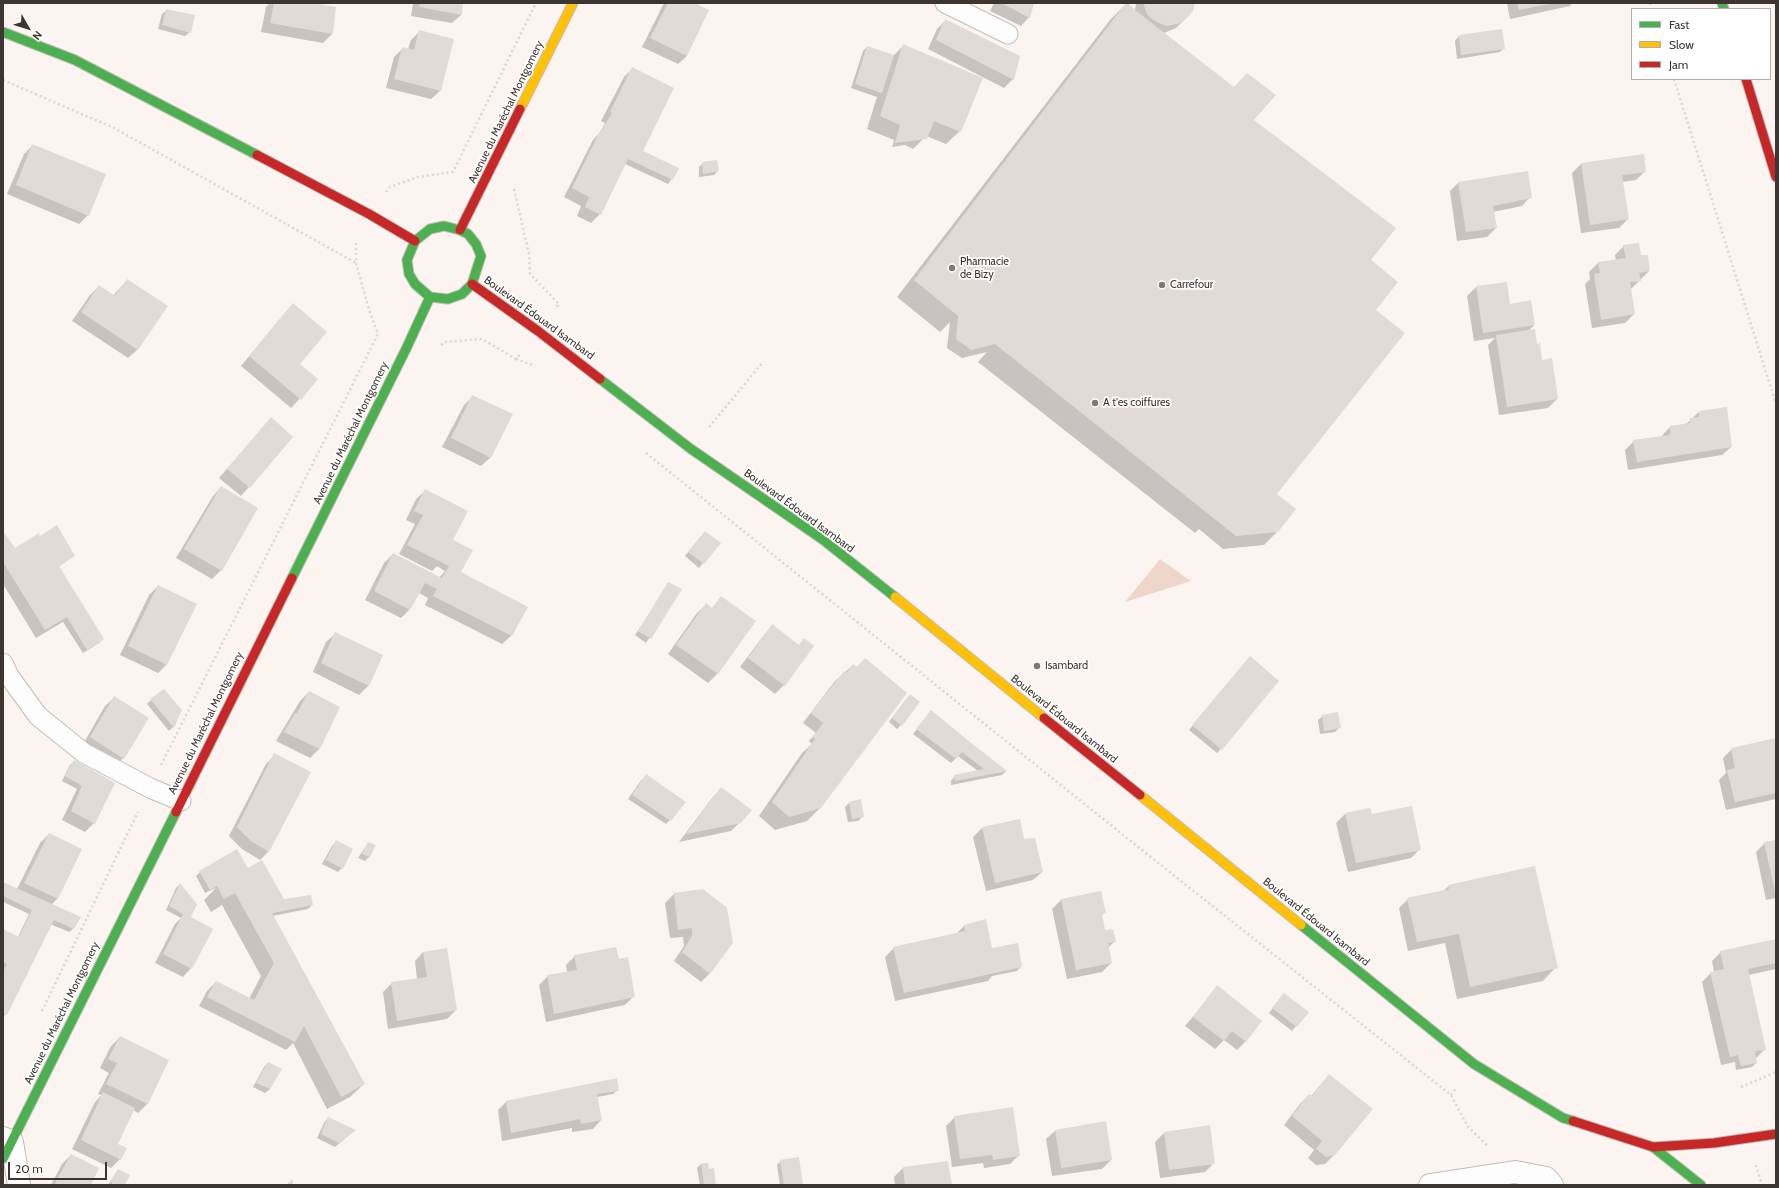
<!DOCTYPE html>
<meta charset="utf-8">
<style>
body{margin:0}
#map{position:relative;width:1779px;height:1188px;overflow:hidden;background:#fbf4f0;font-family:Cabin,sans-serif}
canvas{display:block}
.frame{position:absolute;inset:0;border:4px solid #3d3531;pointer-events:none}
.legend{position:absolute;left:1631px;top:8px;width:140px;height:72px;box-sizing:border-box;background:#fff;border:1px solid #b1aead;margin:0;padding:5px 7px;list-style:none;font-size:12px;color:#3d3531}
.legend li{display:flex;align-items:center;gap:8px;height:20px}
.legend b{width:20px;border:1px solid #b1aead}
.north{position:absolute;left:8px;top:8px;width:40px;height:40px;-webkit-text-stroke:3px #fff;paint-order:stroke;rotate:129deg;font-size:11px;font-weight:700;line-height:16px;text-align:center;color:#3d3531}
.north::after{content:'';display:block;margin:auto;width:14px;height:18px;background:#3d3531;clip-path:polygon(50% 0,100% 100%,50% 72%,0 100%)}
.scale{position:absolute;left:8px;top:1162px;width:99px;height:18px;box-sizing:border-box;border:2px solid #3d3531;border-top:0;padding-left:5px;font-size:12px;line-height:14px;white-space:nowrap;color:#3d3531;-webkit-text-stroke:3px #fff;paint-order:stroke}
</style>
<div id="map">
<canvas width="1779" height="1188"></canvas>
<div class="frame"></div>
<ul class="legend">
<li><b style="height:5px;background:#4caf50"></b>Fast</li>
<li><b style="height:5px;background:#ffc107"></b>Slow</li>
<li><b style="height:5px;background:#c62828"></b>Jam</li>
</ul>
<div class="north">N</div>
<div class="scale">20 m</div>
</div>
<script>
const ctx = document.querySelector('canvas').getContext('2d');
ctx.lineJoin = 'round';
function paint(path, color) { ctx.fillStyle = color; ctx.fill(path, 'evenodd'); }
const poly = rows => new Path2D(rows.map(r => 'M' + r).join(''));
function stroke(path, color, width, dash) { ctx.strokeStyle = color; ctx.lineWidth = width; ctx.lineCap = dash ? 'butt' : 'round'; ctx.setLineDash(dash || []); ctx.stroke(path); }
function label(font, color, halo, rows, align = 'center') {
  ctx.font = font + ' Cabin,sans-serif'; ctx.lineWidth = 3.5; ctx.setLineDash([]); ctx.textBaseline = 'middle'; ctx.strokeStyle = halo; ctx.fillStyle = color; for (const [text, x, y, turn = 0] of rows) {
    ctx.save(); ctx.translate(x, y); ctx.rotate((+turn || 0) * Math.PI / 180); ctx.textAlign = isNaN(turn) ? turn : align; if (halo) ctx.strokeText(text, 0, 0); ctx.fillText(text, 0, 0); ctx.restore();
  }
}
const green = poly([
 [1160,559,1191,581,1125,602]
]);
const shadow = poly([
 [270,3,307,3,335,8,332,34,323,43,261,32,266,7],
 [413,3,462,3,461,15,452,23,411,16],
 [664,3,692,3,687,56,678,64,642,47],
 [994,3,1033,3,1029,17,1021,26,990,11],
 [1127,3,1135,10,1136,3,1193,3,1185,19,1176,28,1164,33,1233,88,1247,74,1252,120,1369,261,1375,310,1276,494,1277,532,1264,545,1223,549,1199,529,1195,533,978,362,987,352,962,358,947,348,950,322,940,332,897,297,1110,20],
 [1507,3,1572,3,1570,6,1510,19],
 [167,10,190,32,185,36,158,29,162,14],
 [946,20,1013,79,1004,88,928,49,937,29],
 [420,31,440,91,431,99,386,88,394,57,403,48,408,49,411,40],
 [1459,36,1504,48,1500,52,1457,59,1455,41],
 [903,46,960,131,946,144,926,136,913,149,905,145,892,147,894,140,867,129,877,97,851,88,863,51,867,47,893,56],
 [633,68,642,151,678,169,668,184,625,164,600,214,591,223,577,216,581,206,564,197,593,140,601,131,605,123,601,121,624,77],
 [33,145,88,215,79,224,7,194,24,154],
 [1643,156,1645,171,1636,180,1622,182,1628,219,1619,228,1581,233,1572,173,1581,164],
 [703,163,718,171,714,175,699,177,699,167],
 [1459,182,1530,197,1522,206,1493,212,1496,228,1487,237,1457,241,1450,191],
 [1624,246,1640,257,1649,271,1630,290,1634,314,1625,323,1592,328,1585,284,1590,279,1589,272,1598,263,1616,261,1615,255],
 [127,280,166,306,137,350,128,358,72,321,90,295,99,286,113,296],
 [1476,287,1509,305,1534,325,1528,332,1536,345,1557,399,1548,408,1499,415,1488,345,1495,338,1474,341,1467,296],
 [284,314,293,371,317,380,291,408,241,366],
 [473,396,490,458,481,466,442,447,464,405],
 [1699,412,1731,447,1722,455,1628,470,1625,450,1634,441,1661,437,1670,427,1685,425],
 [271,418,292,437,241,496,219,478],
 [221,487,221,570,212,579,176,558,213,496],
 [425,491,452,540,460,573,527,607,511,636,502,644,425,605,428,598,419,593,410,609,401,618,365,600,384,563,393,554,439,578,445,571,437,566,432,571,399,554,415,524,406,520,416,499],
 [3,533,14,549,40,537,74,556,58,567,103,639,99,643,83,653,63,622,36,638,3,584],
 [701,536,719,543,699,568,685,556],
 [669,584,681,590,646,643,635,635],
 [158,586,167,664,158,673,120,655,149,595],
 [706,605,712,609,754,621,717,674,708,683,668,654,697,613],
 [773,626,808,654,784,685,775,694,740,667,764,635],
 [335,634,382,656,368,686,359,695,313,672,326,642],
 [865,659,820,808,807,821,775,830,759,816,802,753,812,744,809,741,816,733,803,723,835,681,853,665,856,668],
 [1246,662,1221,749,1217,753,1189,730],
 [309,692,319,749,310,758,276,741,300,701],
 [114,698,123,758,114,767,82,746,105,706],
 [906,699,901,725,897,729,889,722],
 [151,700,181,711,173,727,169,731,147,704],
 [927,716,1006,771,1002,775,951,785,951,781,955,776,978,771,958,756,951,763,913,734],
 [1323,716,1340,727,1335,732,1320,734,1318,720],
 [1776,739,1776,799,1726,810,1719,780,1726,773,1723,758,1732,749],
 [275,755,269,851,260,860,242,849,229,836,266,764],
 [74,761,94,823,85,832,62,820,77,789,62,781,70,765],
 [642,779,670,820,666,824,628,799],
 [721,788,740,822,731,831,679,842,713,797],
 [849,803,863,816,858,821,848,822,845,807],
 [1345,814,1371,815,1420,849,1411,858,1348,872,1336,823],
 [982,828,1042,872,1033,880,986,891,973,837],
 [49,834,81,850,57,899,51,905,74,928,69,932,50,924,6,1014,3,1017,3,930,18,937,29,914,3,902,3,883,17,889,40,843],
 [1776,841,1776,898,1766,900,1756,852,1765,843],
 [336,842,342,868,338,872,322,864,332,846],
 [368,843,374,846,369,857,365,861,358,858],
 [247,870,283,900,312,905,308,909,272,916,364,1084,350,1097,327,1109,293,1043,286,1050,199,1006,207,991,216,982,249,999,261,976,222,905,211,912,204,900,216,888,205,893,196,876,200,872],
 [180,884,190,917,191,968,183,977,155,963,175,924,181,918,166,910,176,888],
 [1449,886,1556,967,1543,981,1457,999,1445,943,1408,951,1399,908,1408,899,1443,891],
 [703,890,710,973,701,982,674,961,684,946,683,937,670,938,665,903,674,894],
 [1100,892,1105,912,1101,916,1104,931,1115,941,1108,948,1111,963,1102,972,1067,979,1052,909,1061,900],
 [965,925,991,949,1021,966,1017,971,992,976,988,981,895,1001,885,957,894,948,956,934],
 [1776,940,1776,969,1748,975,1765,1049,1755,1059,1756,1063,1752,1067,1736,1070,1735,1062,1721,1065,1702,982,1711,973,1714,972,1712,961,1721,952],
 [423,952,456,1010,447,1019,388,1029,383,992,392,983,417,979,415,961],
 [575,956,618,961,634,996,625,1005,546,1022,539,985,548,976,567,972,566,965],
 [1218,987,1246,1041,1237,1050,1224,1040,1215,1049,1185,1026],
 [1280,998,1307,1012,1292,1031,1269,1013],
 [120,1037,168,1060,147,1104,138,1113,133,1110,117,1144,120,1159,111,1168,72,1149,95,1102,102,1095,98,1094,109,1073,100,1068,111,1046],
 [268,1063,270,1089,265,1093,253,1087,264,1067],
 [1329,1075,1334,1155,1325,1164,1316,1165,1308,1158,1314,1150,1284,1125,1300,1104,1309,1095,1311,1096],
 [618,1090,613,1094,597,1097,601,1120,593,1129,572,1132,572,1128,502,1141,498,1110,507,1101],
 [955,1117,1019,1155,1010,1164,984,1168,983,1163,952,1167,946,1126],
 [328,1118,354,1131,335,1147,317,1138,324,1123],
 [1209,1127,1214,1163,1205,1172,1160,1178,1155,1142,1164,1133],
 [1055,1131,1111,1160,1102,1169,1052,1176,1046,1139],
 [71,1155,90,1185,51,1185,62,1164],
 [781,1161,802,1185,780,1185,777,1165],
 [701,1164,708,1170,714,1185,700,1185,697,1168],
 [903,1168,951,1185,895,1185,894,1177],
 [118,1170,129,1175,124,1185,108,1185]
]);
const building = poly([
 [274,3,313,3,336,7,333,34,270,23],
 [420,3,463,3,462,15,419,7],
 [668,3,694,3,709,10,687,56,650,38],
 [1001,3,1034,3,1030,18],
 [1126,3,1234,87,1247,73,1276,95,1254,120,1396,228,1371,260,1398,282,1376,310,1405,333,1277,494,1296,509,1278,532,1236,536,995,344,971,350,956,339,958,316,914,280],
 [1143,3,1195,3,1193,11,1186,19,1178,24,1166,26,1153,20,1147,14],
 [1517,3,1549,3,1549,4,1519,10],
 [166,9,195,15,191,33,162,25],
 [945,19,1020,56,1014,80,936,40],
 [1502,29,1505,49,1461,55,1459,35],
 [419,30,454,39,441,91,394,79,402,47,414,50],
 [903,44,983,78,961,132,934,121,927,139,895,143,900,125,880,116],
 [867,46,894,55,882,93,855,84],
 [632,67,674,88,643,151,679,168,673,180,628,159,601,215,585,207,589,197,572,188,601,129,602,130,612,113,610,112],
 [32,144,106,174,89,216,16,185],
 [1644,154,1646,172,1622,175,1629,219,1590,225,1581,163],
 [717,160,719,171,703,174,702,162],
 [1528,171,1532,198,1493,206,1497,228,1466,232,1458,182],
 [1639,243,1641,255,1648,255,1650,271,1639,273,1641,281,1630,282,1635,314,1601,320,1594,274,1600,273,1598,262,1626,258,1623,245],
 [127,279,168,306,138,350,81,312,99,285,115,296],
 [1507,282,1510,304,1531,300,1535,325,1483,333,1476,286],
 [293,303,327,332,300,364,318,379,301,400,249,356],
 [1535,329,1537,344,1540,343,1542,360,1552,358,1558,399,1507,407,1496,335],
 [472,395,513,414,491,458,451,438],
 [1727,407,1732,447,1637,462,1633,440,1670,435,1670,426,1690,423,1690,418,1699,417,1699,411],
 [271,417,293,437,250,488,227,469],
 [221,486,258,508,222,571,184,549],
 [425,489,468,511,453,540,473,550,461,572,528,607,512,636,433,596,437,589,425,583,410,610,374,591,393,553,442,578,449,566,407,545,423,515,414,511],
 [57,525,75,556,59,566,104,639,87,650,67,617,45,630,3,562,3,531,15,548,39,533,40,536],
 [705,531,721,543,704,564,688,552],
 [668,582,682,589,651,639,638,631],
 [158,585,197,604,167,665,128,646],
 [721,596,756,621,718,674,676,645,706,603,712,608],
 [772,624,799,645,804,638,814,646,785,686,748,658],
 [335,632,383,655,369,686,321,663],
 [1250,656,1279,681,1222,750,1192,725],
 [865,658,907,693,821,808,789,817,772,802,815,739,813,737,823,723,811,713,844,671,846,673,853,664,857,667],
 [164,689,182,710,174,728,150,699],
 [309,691,340,707,320,749,284,732,295,713,297,713],
 [910,694,920,702,902,726,892,718],
 [114,696,149,718,124,759,90,737],
 [931,710,970,742,1007,771,955,781,954,775,984,769,962,752,956,759,916,729],
 [1338,712,1341,728,1324,731,1322,715],
 [1776,738,1776,793,1735,802,1727,770,1735,768,1731,748],
 [274,753,311,772,269,852,251,841,237,827],
 [74,760,115,783,95,824,71,811,82,786,65,776],
 [646,774,686,802,671,821,632,795],
 [721,787,752,810,741,823,686,834],
 [861,799,864,817,852,819,849,802],
 [1412,806,1421,850,1356,863,1345,813,1370,808,1372,814],
 [1020,819,1024,839,1035,838,1043,872,995,883,982,827],
 [49,833,82,849,58,899,24,883],
 [336,840,353,849,343,869,326,860],
 [1776,840,1776,892,1775,892,1764,842],
 [368,842,376,845,370,857,362,854],
 [237,849,248,868,262,860,284,899,311,895,313,905,272,913,365,1084,341,1097,304,1026,295,1042,207,997,216,981,254,1000,274,963,235,893,224,899,217,886,210,890,199,871],
 [1535,866,1558,968,1470,987,1459,934,1417,942,1407,898,1449,889,1448,885],
 [3,882,81,917,74,929,54,920,7,1015,3,1013,3,972,7,964,3,962,3,929,19,937,32,910,3,896],
 [180,883,197,904,191,917,213,929,192,969,163,954,183,914,169,906],
 [703,889,727,908,733,943,710,974,682,952,692,936,692,928,678,930,674,893],
 [1101,891,1106,913,1102,914,1105,930,1113,929,1116,942,1108,943,1112,963,1076,970,1061,899],
 [986,919,992,948,1018,943,1022,967,904,993,893,947,965,931,964,925],
 [1776,939,1776,963,1748,969,1766,1050,1755,1051,1757,1063,1741,1066,1738,1055,1730,1057,1710,972,1724,969,1720,951],
 [616,947,619,959,628,957,635,997,554,1014,547,975,577,970,574,955],
 [447,948,457,1010,397,1021,391,982,427,977,423,952],
 [1217,985,1262,1021,1246,1042,1232,1031,1224,1041,1193,1017],
 [1284,993,1309,1012,1297,1027,1272,1008],
 [120,1036,169,1060,148,1104,106,1084,117,1063,108,1059],
 [268,1062,282,1069,270,1089,256,1083],
 [1329,1074,1373,1109,1335,1155,1326,1157,1316,1149,1322,1141,1292,1116,1309,1094,1312,1096],
 [617,1078,619,1091,597,1094,602,1120,581,1124,580,1119,511,1133,506,1101],
 [103,1092,135,1108,118,1144,127,1148,121,1160,81,1140],
 [1013,1107,1020,1156,993,1160,992,1155,960,1159,954,1116],
 [328,1117,356,1130,339,1143,321,1134],
 [1106,1121,1112,1160,1061,1168,1055,1130],
 [1210,1125,1215,1164,1169,1170,1164,1132],
 [71,1154,99,1168,91,1185,54,1185],
 [799,1157,803,1185,784,1185,780,1160],
 [948,1161,952,1185,905,1185,903,1167],
 [701,1163,708,1163,709,1169,714,1168,716,1185,704,1185],
 [118,1169,130,1175,125,1185,112,1184,111,1180],
 [293,1179,293,1185,286,1185]
]);
const path = poly([
 [1650,3,1651,9],
 [1674,79,1776,404],
 [3,80,114,128,356,263],
 [514,189,529,254,530,274,559,304,555,308],
 [386,192,390,187,418,177,453,172,536,3],
 [441,345,444,342,482,339,516,359,520,354],
 [516,359,535,366],
 [709,427,763,362],
 [646,453,1157,862,1451,1095,1468,1127,1489,1147],
 [161,765,378,334,370,313,356,263,356,240],
 [42,1011,138,812],
 [1741,1087,1776,1072],
 [1451,1095,1457,1087],
 [1756,1165,1762,1185]
]);
const lane = poly([
 [945,3,1008,34],
 [3,663,9,676,38,716,84,753,150,788,181,801]
]);
const street = poly([
 [3,1138,12,1142,19,1185],
 [1430,1185,1515,1172,1546,1178,1552,1185]
]);
const fast = poly([
 [1722,3,1724,9],
 [3,32,75,60,257,155],
 [444,226,460,230,468,234,476,244,481,256,472,284,462,294,448,299,430,297,415,284,409,274,407,260,415,241,430,229,444,226],
 [600,379,691,449,822,539,895,597],
 [292,578,406,349,430,297],
 [1301,925,1474,1064,1563,1118,1573,1121],
 [1653,1147,1701,1185],
 [3,1159,176,812]
]);
const slow = poly([
 [520,109,573,3],
 [895,597,1044,718],
 [1140,795,1301,925]
]);
const jam = poly([
 [1746,79,1776,177],
 [257,155,369,214,415,241],
 [460,230,520,109],
 [472,284,538,331,600,379],
 [1044,718,1140,795],
 [176,812,292,578],
 [1573,1121,1653,1147,1714,1143,1776,1134]
]);
const markers = [
 [952,268,4,"#807874"],
 [1162,285,4,"#807874"],
 [1095,403,4,"#807874"],
 [1037,666,4,"#807874"]
];
const streetNames = [
 ["Avenue du Maréchal Montgomery",506,112,-64],
 ["Boulevard Édouard Isambard",539,318,36],
 ["Avenue du Maréchal Montgomery",351,433,-64],
 ["Boulevard Édouard Isambard",799,511,36],
 ["Boulevard Édouard Isambard",1064,719,39],
 ["Avenue du Maréchal Montgomery",206,723,-64],
 ["Boulevard Édouard Isambard",1316,922,39],
 ["Avenue du Maréchal Montgomery",62,1013,-64]
];
const poiNames = [
 ["Pharmacie",960,262],
 ["de Bizy",960,275],
 ["Carrefour",1170,285],
 ["A t'es coiffures",1103,403],
 ["Isambard",1045,666]
];
paint(green, '#eed7ca');
paint(shadow, '#0003');
paint(building, '#e1dbd7');
stroke(lane, '#c3bcb8', 21);
stroke(street, '#c3bcb8', 24);
stroke(fast, '#c3bcb8', 11);
stroke(slow, '#c3bcb8', 11);
stroke(jam, '#c3bcb8', 11);
stroke(path, '#d9d7d6', 2.5, [2, 3]);
stroke(lane, '#fefdfd', 19);
stroke(street, '#fefdfd', 22);
stroke(fast, '#4caf50', 9);
stroke(slow, '#ffc107', 9);
stroke(jam, '#c62828', 9);
for (const [x, y, r, color] of markers) { const dot = new Path2D(); dot.arc(x, y, r, 0, 2 * Math.PI); ctx.fillStyle = color; ctx.fill(dot); stroke(dot, '#fff', 1.5); }
label('11px', '#3d3531', '#fff', streetNames);
label('11px', '#3d3531', '#fff', poiNames, 'left');
</script>
